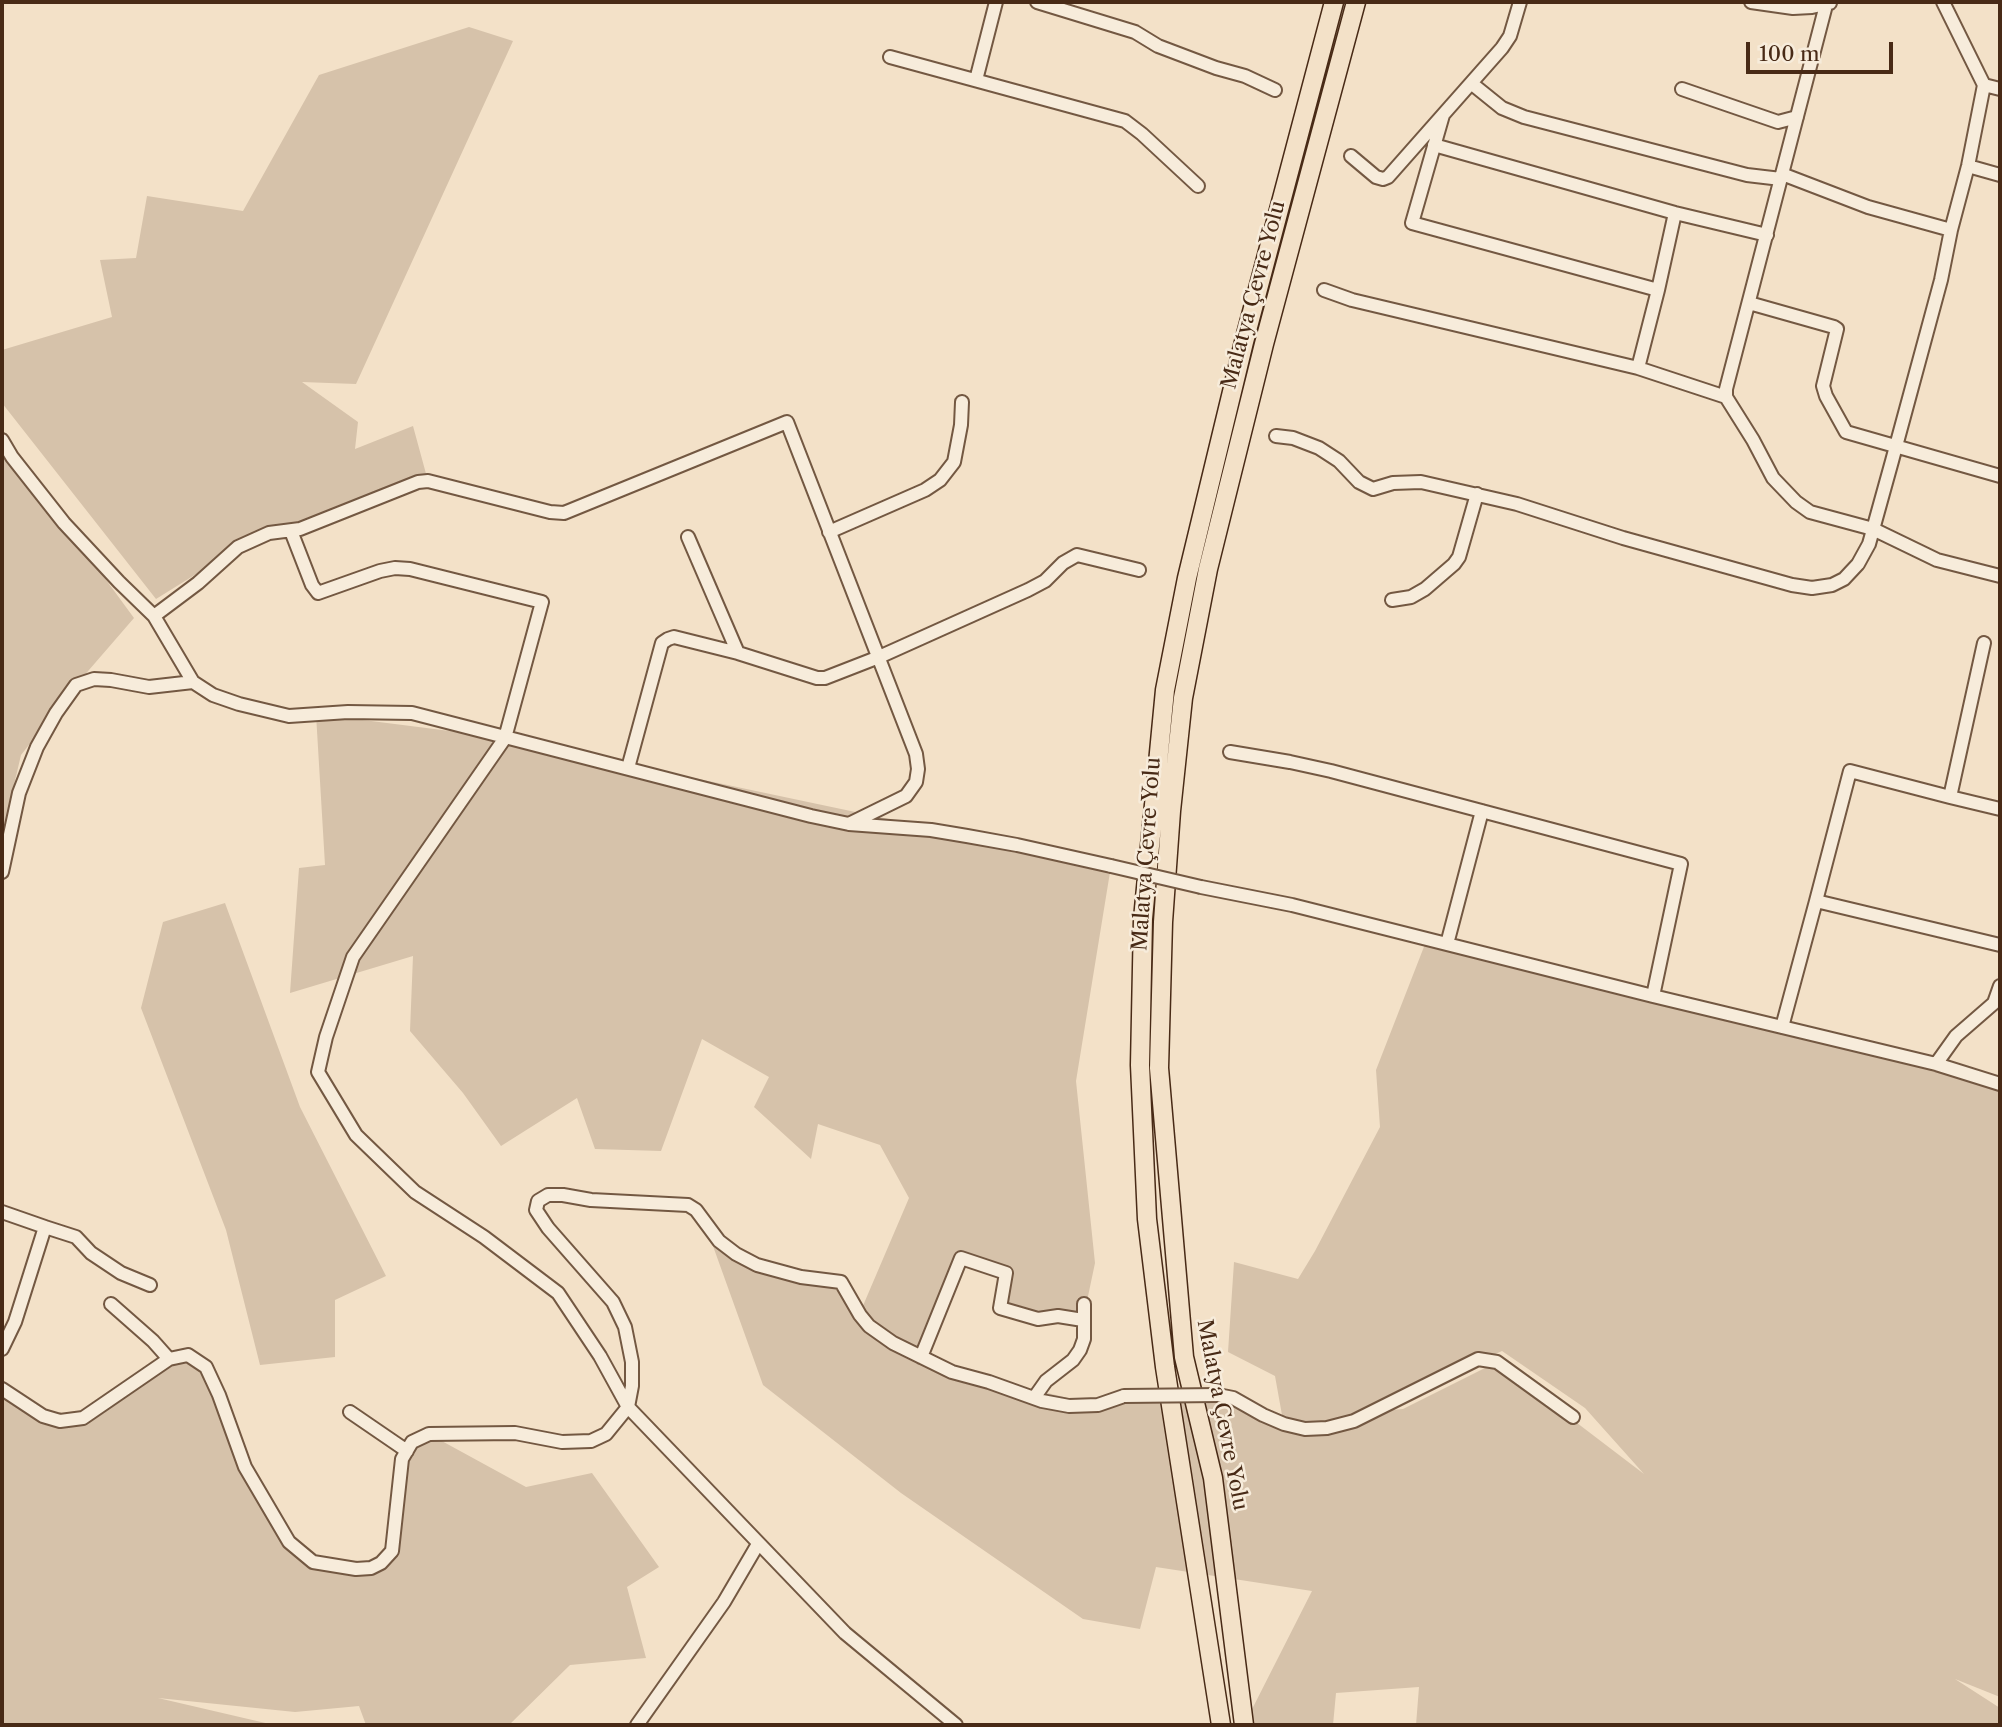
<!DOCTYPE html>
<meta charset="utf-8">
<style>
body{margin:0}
#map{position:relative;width:2002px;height:1727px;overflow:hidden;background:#f3e1c8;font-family:"Libre Caslon Text",serif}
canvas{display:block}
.frame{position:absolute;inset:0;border:4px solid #482a16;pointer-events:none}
.scale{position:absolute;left:1746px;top:42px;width:147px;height:32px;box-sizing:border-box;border:4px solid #482a16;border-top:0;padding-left:9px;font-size:21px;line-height:24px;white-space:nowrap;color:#482a16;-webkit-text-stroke:5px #f7ecdb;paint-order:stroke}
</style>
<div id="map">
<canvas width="2002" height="1727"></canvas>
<div class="frame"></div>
<div class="scale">100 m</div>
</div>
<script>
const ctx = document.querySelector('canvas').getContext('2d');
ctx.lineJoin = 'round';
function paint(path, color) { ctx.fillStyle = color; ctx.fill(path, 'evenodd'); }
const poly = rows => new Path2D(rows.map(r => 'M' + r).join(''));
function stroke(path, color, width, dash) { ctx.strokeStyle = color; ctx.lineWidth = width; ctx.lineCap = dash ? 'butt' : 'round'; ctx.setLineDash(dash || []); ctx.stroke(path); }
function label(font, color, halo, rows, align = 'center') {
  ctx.font = font + ' "Libre Caslon Text",serif'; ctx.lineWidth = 5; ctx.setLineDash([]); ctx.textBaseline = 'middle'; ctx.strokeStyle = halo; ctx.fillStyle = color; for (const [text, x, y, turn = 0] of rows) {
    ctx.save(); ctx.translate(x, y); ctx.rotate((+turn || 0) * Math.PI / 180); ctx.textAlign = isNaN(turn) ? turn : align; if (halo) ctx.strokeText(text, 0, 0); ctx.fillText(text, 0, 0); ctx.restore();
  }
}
const green = poly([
 [469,27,513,41,356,384,302,382,358,422,355,449,413,426,428,481,251,540,156,599,2,403,2,350,112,317,100,260,136,258,147,196,243,211,319,75],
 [2,438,134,618,76,685,21,755,2,836],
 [316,714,505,738,1111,866,1076,1081,1095,1263,1083,1320,1000,1308,1006,1273,961,1258,922,1353,942,1368,1098,1405,1218,1395,1264,1415,1282,1415,1275,1376,1228,1352,1234,1262,1298,1279,1315,1251,1380,1127,1376,1070,1427,939,2000,1085,2000,1697,1955,1679,2000,1708,2000,1725,1416,1725,1419,1687,1336,1693,1333,1725,1244,1725,1312,1591,1156,1567,1140,1629,1083,1619,901,1493,763,1385,704,1221,757,1265,841,1282,862,1308,909,1198,880,1145,818,1124,811,1159,754,1107,769,1077,702,1039,661,1151,595,1149,577,1098,501,1146,463,1093,410,1031,413,956,290,993,299,868,325,865],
 [1502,1351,1585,1408,1644,1474,1497,1362,1403,1409,1367,1412],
 [225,903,300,1107,386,1276,335,1300,335,1357,260,1365,226,1230,141,1008,163,922],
 [169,1359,199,1362,219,1395,279,1525,313,1562,381,1563,407,1451,429,1434,526,1487,592,1473,659,1567,627,1587,646,1658,570,1665,509,1725,366,1725,359,1706,295,1712,158,1698,274,1725,2,1725,2,1389,43,1416,83,1418]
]);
const minor = poly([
 [1037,2,1135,32,1158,46,1216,68,1245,76,1275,90],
 [1751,2,1793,8,1812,7,1830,3],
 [1826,5,1726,389,1726,397,1753,440,1773,478,1796,502,1810,512,1873,529,1937,560,2000,576],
 [890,57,1125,121,1142,134,1198,186],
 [976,80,996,2],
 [1471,83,1502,108,1524,117,1747,175,1781,179],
 [1984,85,2000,89],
 [1682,89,1778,122,1797,117],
 [1443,115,1412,223,1658,290],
 [1434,145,1675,213,1767,235],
 [1351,156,1376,177,1383,179,1388,177,1502,48,1510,36,1520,2],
 [1968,166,2000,175],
 [1782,174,1868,207,1951,230],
 [1324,290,1352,300,1638,368,1726,397],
 [1749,303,1834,327,1837,329,1823,386,1826,396,1846,432,2000,476],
 [1638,368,1658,290,1675,213],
 [1276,436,1293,438,1319,448,1339,461,1359,482,1373,489,1393,483,1421,482,1517,504,1623,538,1792,585,1812,588,1832,585,1844,579,1858,564,1869,544,1892,461,1941,280,1951,230,1968,166,1984,85,1943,2],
 [2,440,12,457,64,523,119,582,154,616,193,682,213,695,239,704,289,716,348,712,412,713,811,816,849,824,931,830,967,836,1017,845,1111,866],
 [291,531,312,585,318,593,380,571,395,568,410,569,542,602,505,738,353,957,326,1037,318,1072,356,1135,415,1192,484,1237,558,1293,600,1356,628,1407,845,1633,956,1725],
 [829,532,925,490,940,480,954,462,961,425,962,402],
 [688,537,738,653],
 [1392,600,1411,597,1425,589,1454,564,1459,557,1477,494],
 [154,616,198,583,238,547,269,533,300,529,418,482,428,481,550,512,564,513,787,422,916,754,918,769,916,782,906,796,849,824],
 [1230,752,1290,762,1331,771,1681,864,1653,996],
 [628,768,662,643,668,639,674,637,738,653,817,678,825,678,879,657,1028,590,1045,581,1063,563,1077,555,1139,570],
 [1950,797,1984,643],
 [2,872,19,793,37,747,56,713,76,685,94,679,111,680,149,687,193,682],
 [1201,887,1292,905,1653,996,1936,1064,2000,1084],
 [1816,901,1850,771,1950,797,2000,809],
 [1447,944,1482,811],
 [1782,1027,1816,901,2000,945],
 [1936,1064,1956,1036,1994,1003,2000,986],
 [2,1212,45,1227,15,1322,2,1349],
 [45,1227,76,1237,91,1253,121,1273,150,1285],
 [111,1304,153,1341,169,1359],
 [921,1357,961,1258,1006,1273,1000,1308,1038,1319,1058,1316,1083,1320],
 [2,1389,43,1416,60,1421,83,1418,169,1359,188,1355,206,1367,219,1395,245,1467,289,1542,313,1562,356,1569,371,1568,381,1563,392,1551,402,1459,412,1442,429,1434,515,1433,562,1442,591,1441,606,1434,628,1407,632,1386,632,1362,625,1327,613,1302,548,1228,536,1210,538,1201,548,1195,563,1195,591,1200,688,1205,696,1210,719,1241,736,1254,757,1265,801,1277,841,1282,860,1315,869,1326,893,1343,952,1372,989,1382,1042,1401,1069,1406,1098,1405,1124,1396],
 [1218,1395,1233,1398,1263,1415,1284,1424,1305,1429,1327,1428,1354,1421,1478,1359,1497,1362,1573,1417],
 [1034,1398,1046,1381,1073,1360,1080,1350,1084,1339,1084,1304],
 [350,1412,407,1451],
 [637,1725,724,1602,758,1544]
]);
const highway = poly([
 [1221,1725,1165,1367,1147,1219,1140,1065,1143,919,1165,690,1187,578,1244,342,1334,2],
 [1244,1725,1213,1478,1184,1357,1159,1068,1163,922,1171,811,1183,698,1208,569,1264,344,1356,2]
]);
const minorBridge = poly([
 [1111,866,1201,887],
 [1124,1396,1218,1395]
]);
const streetNames = [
 ["Malatya Çevre Yolu",1254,295,-75],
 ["Malatya Çevre Yolu",1147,854,-86],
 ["Malatya Çevre Yolu",1222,1415,79]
];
paint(green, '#d6c2aa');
stroke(minor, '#735842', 16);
stroke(highway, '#482a16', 21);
stroke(minor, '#f7ecdb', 12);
stroke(highway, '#f3e1c8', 18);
stroke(minorBridge, '#735842', 16, []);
stroke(minorBridge, '#f7ecdb', 12);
label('21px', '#482a16', '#f7ecdb', streetNames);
</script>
